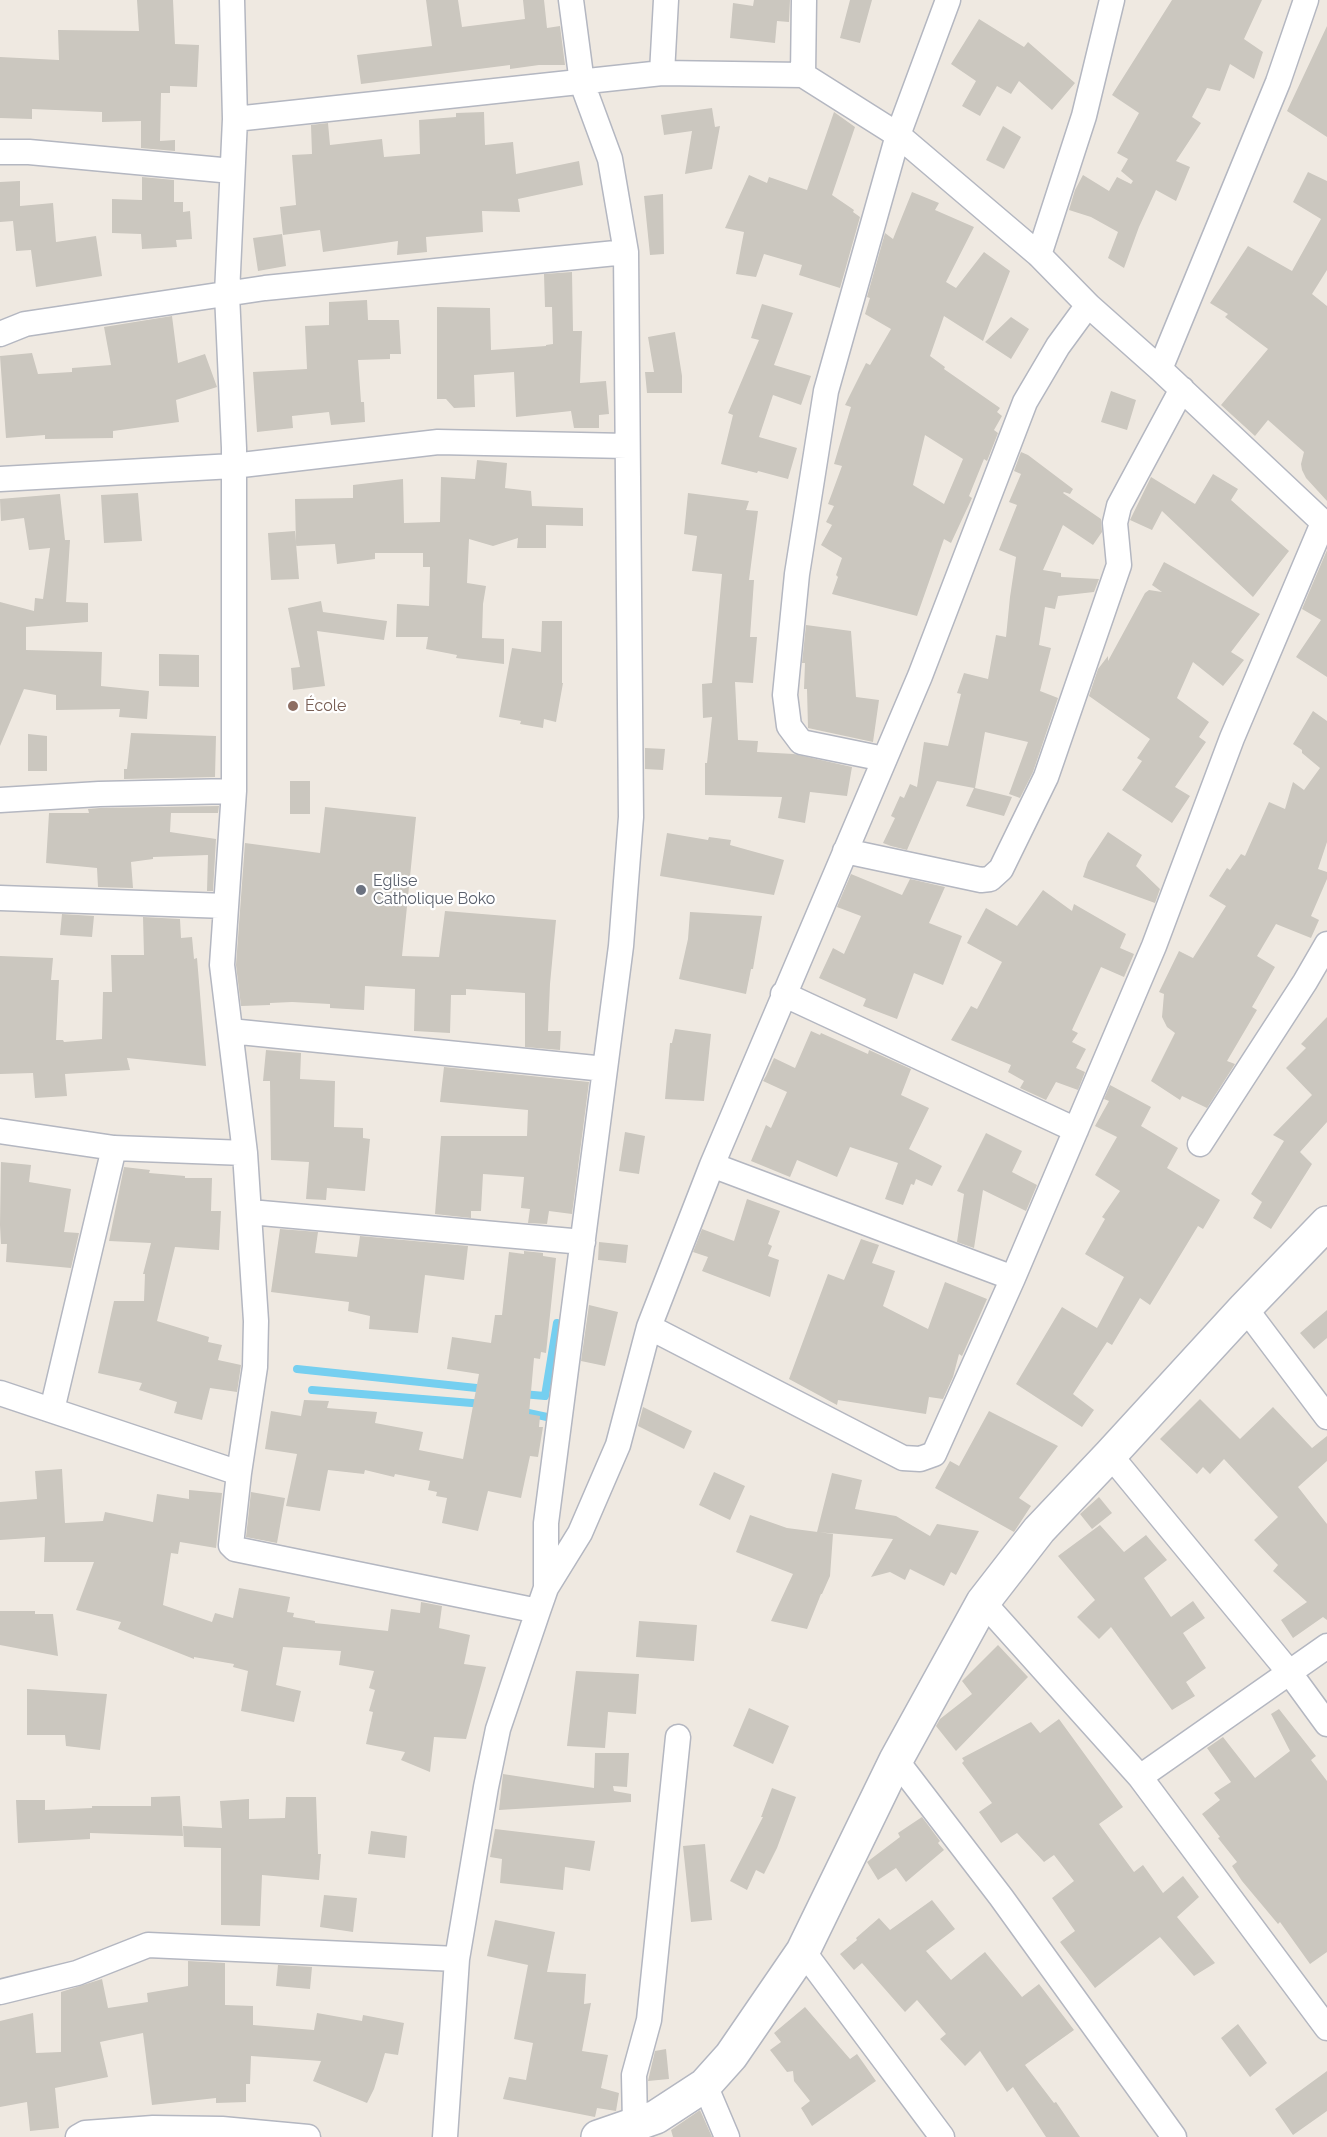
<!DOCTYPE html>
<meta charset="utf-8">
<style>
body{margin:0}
canvas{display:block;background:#efe9e1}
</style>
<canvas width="1327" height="2137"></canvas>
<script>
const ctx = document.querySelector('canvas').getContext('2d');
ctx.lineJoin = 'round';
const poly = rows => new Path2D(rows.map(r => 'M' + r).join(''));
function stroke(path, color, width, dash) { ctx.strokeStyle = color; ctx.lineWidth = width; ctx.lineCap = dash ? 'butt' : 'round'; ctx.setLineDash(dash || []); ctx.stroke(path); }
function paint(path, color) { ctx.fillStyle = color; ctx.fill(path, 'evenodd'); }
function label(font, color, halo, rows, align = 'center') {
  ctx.font = font + ' Raleway,sans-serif'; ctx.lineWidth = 4.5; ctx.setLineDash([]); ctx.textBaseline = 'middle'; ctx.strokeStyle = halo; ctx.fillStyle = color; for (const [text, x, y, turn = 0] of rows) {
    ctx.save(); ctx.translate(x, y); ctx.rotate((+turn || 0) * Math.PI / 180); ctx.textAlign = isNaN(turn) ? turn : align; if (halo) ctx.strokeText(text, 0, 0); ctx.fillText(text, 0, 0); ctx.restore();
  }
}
const stream = poly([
 [297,1369,486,1389],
 [312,1390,484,1404],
 [522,1394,545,1396,557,1323],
 [519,1411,547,1417]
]);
const building = poly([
 [137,0,173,0,175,44,199,45,197,87,170,86,170,93,161,93,160,141,175,140,175,151,141,148,141,121,102,122,102,112,32,109,32,119,0,118,0,57,59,60,58,30,139,31],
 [426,0,458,0,462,27,525,19,523,0,544,0,547,28,560,26,565,65,539,65,510,69,510,65,361,84,357,55,432,46],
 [754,0,790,0,789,22,777,21,775,43,730,38,733,3,753,6],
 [850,0,872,0,860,43,840,38],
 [1172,0,1262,0,1244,39,1263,52,1254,79,1230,64,1220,91,1207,88,1192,117,1201,123,1176,161,1190,167,1176,201,1156,190,1139,227,1124,268,1108,258,1118,232,1091,217,1069,210,1075,190,1083,175,1109,191,1117,177,1131,184,1133,181,1121,171,1128,159,1117,153,1139,113,1112,95],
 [979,19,1024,47,1028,42,1075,83,1052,110,1019,81,1011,94,997,86,980,116,962,106,976,81,951,64],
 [1327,26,1327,137,1287,111],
 [712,108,715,127,720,126,712,169,685,174,692,131,664,135,661,115],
 [484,112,485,145,513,142,516,174,579,161,583,185,518,199,520,212,482,211,483,232,426,237,427,252,397,255,398,241,323,252,320,230,283,235,280,207,296,205,292,155,312,154,311,125,328,123,330,145,382,139,384,157,420,154,419,120,456,117,456,113],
 [834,112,855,127,832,195,854,210,853,212,860,217,840,288,799,275,802,265,764,254,756,277,736,274,744,232,725,228,749,175,767,183,769,177,807,190],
 [1003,126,1021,137,1004,169,986,160],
 [1308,172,1327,181,1327,270,1312,294,1327,306,1327,501,1306,478,1302,470,1301,464,1304,452,1268,420,1255,436,1221,405,1268,349,1225,317,1228,314,1210,303,1248,246,1292,271,1321,219,1293,202],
 [142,177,174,180,174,202,183,202,183,212,190,211,192,239,176,240,177,247,142,249,141,234,112,233,112,199,142,200],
 [20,181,20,206,53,203,56,242,96,236,102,276,36,287,31,250,16,251,13,221,0,222,0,182],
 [912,192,939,203,935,210,974,227,946,282,956,288,984,252,1010,271,983,341,944,316,930,356,945,367,944,369,1000,408,997,412,1002,416,994,430,998,433,987,461,984,459,969,496,972,498,951,543,944,539,917,616,832,594,838,577,836,575,842,558,821,545,832,525,826,522,834,506,828,504,842,466,834,464,851,407,845,405,866,363,870,365,891,329,865,314,870,298,867,297,885,233,893,239],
 [925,435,963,459,944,504,913,485],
 [663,194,664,254,650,255,644,196],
 [282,234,286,266,258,271,253,238],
 [572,272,573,331,582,331,580,383,606,381,609,414,599,415,599,428,574,428,571,411,516,417,514,372,474,375,475,407,454,408,446,399,437,399,437,307,490,308,491,350,546,346,546,345,553,344,552,307,545,307,544,274],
 [367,300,368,320,399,320,401,354,390,354,390,359,358,360,361,402,364,402,365,422,331,425,329,412,292,416,293,428,257,432,253,372,307,369,305,326,329,325,329,302],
 [762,304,793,313,774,365,811,376,801,405,773,395,759,437,797,448,788,479,758,471,757,473,721,464,733,415,728,413,759,340,751,338],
 [172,316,178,363,205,354,217,387,176,400,179,422,113,431,113,438,45,439,45,435,6,438,0,356,32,353,38,374,72,372,72,368,111,365,104,327],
 [1011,317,1029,329,1011,359,985,342],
 [675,332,682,376,682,393,647,393,645,372,654,372,648,337],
 [1111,391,1136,400,1127,430,1101,422],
 [1021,452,1028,455,1073,489,1070,494,1064,492,1063,493,1101,519,1102,532,1093,545,1063,525,1043,570,1061,573,1061,577,1099,579,1094,592,1058,596,1055,609,1045,607,1039,645,1051,648,1040,691,1058,698,1033,772,1020,798,1009,794,1028,742,985,732,975,788,1012,797,1004,816,966,806,974,788,937,781,907,850,891,846,883,843,895,818,891,816,900,796,904,798,910,784,917,787,924,742,948,746,961,694,957,693,964,673,988,679,996,635,1006,637,1010,597,1016,557,999,550,1017,505,1009,502,1021,474,1014,471],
 [477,460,507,463,505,488,531,491,532,506,583,508,583,526,546,525,546,548,517,548,518,538,493,546,469,539,467,583,486,586,483,604,482,638,504,639,504,664,456,658,457,655,426,649,428,637,396,637,397,604,429,606,430,567,423,567,423,553,375,553,375,559,337,564,335,544,296,546,295,499,353,498,353,485,403,479,404,523,440,522,441,477,475,479],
 [1213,474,1238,489,1231,500,1289,551,1253,597,1162,511,1152,530,1130,520,1151,477,1195,504],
 [138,493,142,541,104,543,101,495],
 [688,493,749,501,746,510,758,511,749,580,754,580,750,637,757,637,753,683,735,682,738,740,758,741,757,752,794,754,852,767,847,796,810,792,805,823,778,818,782,797,705,795,705,763,707,763,712,717,703,718,702,684,712,683,722,574,692,571,697,536,684,534],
 [60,494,65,540,70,540,66,602,88,603,88,622,26,627,26,650,102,652,101,686,149,691,147,719,119,717,120,709,56,710,56,695,24,689,0,746,0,602,34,611,35,598,43,599,50,548,29,550,24,518,1,521,0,499],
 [295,531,299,579,271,580,268,533],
 [1327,550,1327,677,1296,657,1321,620,1302,609],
 [1164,562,1260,614,1231,652,1244,660,1223,686,1193,662,1177,698,1209,722,1199,737,1206,742,1175,787,1190,796,1172,823,1122,790,1142,761,1137,758,1150,739,1089,696,1098,669,1108,656,1108,661,1145,593,1149,590,1162,592,1152,585],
 [321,601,323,612,387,621,384,640,317,631,325,686,293,690,291,668,300,667,288,608],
 [542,621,562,621,562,683,563,683,556,722,544,719,543,728,520,724,521,721,499,717,512,648,541,652],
 [806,625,851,631,856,697,879,700,873,742,808,728,807,689,804,689,805,663,802,663],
 [159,654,199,655,199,687,159,686],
 [1313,711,1327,721,1327,842,1318,869,1327,872,1327,879,1311,916,1319,920,1311,938,1276,924,1257,956,1275,967,1252,1007,1257,1010,1227,1061,1235,1064,1207,1108,1182,1096,1180,1100,1151,1081,1175,1033,1167,1027,1162,1017,1164,994,1159,992,1179,951,1193,958,1226,906,1209,896,1227,868,1230,870,1241,854,1245,856,1269,802,1285,809,1293,782,1304,790,1320,768,1302,753,1302,750,1293,744],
 [131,733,216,736,215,777,124,779,124,769,127,769],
 [28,734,47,736,47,771,28,771],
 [645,748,665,749,663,770,645,769],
 [290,781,310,781,310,814,290,814],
 [219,806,218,813,171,813,170,832,216,839,213,891,207,891,208,855,153,857,153,859,131,862,133,888,98,887,97,868,46,863,49,813,89,813,88,809,100,808],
 [325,807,416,817,402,956,439,957,445,911,556,920,550,984,548,1031,561,1031,560,1050,525,1047,525,993,466,989,466,995,451,995,450,1033,414,1031,415,989,365,986,364,1010,330,1008,330,1004,292,1002,270,1003,270,1005,241,1006,236,965,245,843,320,853],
 [1108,832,1142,855,1136,866,1160,889,1155,903,1083,877,1088,862],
 [667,833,708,840,709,837,731,840,730,845,784,860,774,895,660,876],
 [851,874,902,895,910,879,945,887,929,923,962,936,943,985,914,973,897,1019,863,1006,866,999,819,978,833,948,844,954,861,916,837,907],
 [1043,890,1072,911,1074,904,1126,934,1120,948,1134,954,1124,977,1101,967,1072,1030,1078,1033,1072,1042,1086,1049,1076,1068,1085,1072,1078,1090,1056,1082,1046,1100,1020,1088,1024,1081,1008,1072,1011,1065,951,1040,971,1006,977,1009,1002,962,967,943,986,908,1017,926],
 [690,912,762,916,753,969,751,969,746,994,679,979,688,939],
 [62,914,94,916,92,937,60,935],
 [143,917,180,919,181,938,192,937,194,959,197,958,206,1066,127,1058,130,1070,65,1074,67,1096,35,1098,33,1073,0,1074,0,956,53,958,51,980,59,980,56,1040,63,1040,64,1042,102,1039,103,992,112,992,111,955,144,955],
 [1327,1017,1327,1122,1300,1152,1312,1164,1271,1229,1253,1218,1262,1202,1251,1194,1284,1141,1273,1135,1312,1095,1286,1068,1306,1048,1301,1044],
 [675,1029,711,1034,704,1101,665,1099,670,1043,672,1043],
 [811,1031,820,1035,821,1033,868,1054,869,1050,911,1069,901,1095,929,1108,909,1149,942,1166,932,1186,916,1179,914,1185,911,1184,903,1205,885,1199,898,1163,850,1147,837,1177,797,1160,790,1177,751,1161,766,1125,771,1128,787,1092,763,1081,766,1076,774,1058,795,1068],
 [266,1050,301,1053,300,1079,335,1081,334,1127,363,1128,363,1138,370,1139,365,1191,327,1188,326,1200,306,1199,309,1162,271,1160,270,1081,263,1081],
 [444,1067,589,1082,572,1214,549,1211,547,1224,528,1223,530,1209,521,1208,524,1177,483,1174,481,1211,471,1211,471,1218,435,1214,441,1136,527,1136,528,1110,440,1102],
 [1110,1085,1151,1107,1141,1126,1178,1148,1167,1168,1220,1200,1203,1229,1198,1226,1150,1305,1140,1298,1112,1345,1107,1342,1073,1394,1094,1410,1082,1427,1016,1384,1062,1307,1097,1328,1124,1277,1085,1254,1105,1219,1102,1217,1120,1191,1095,1175,1117,1137,1095,1126,1109,1101,1104,1099],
 [625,1132,645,1136,639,1174,619,1171],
 [986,1133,1022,1151,1012,1172,1037,1185,1026,1211,983,1190,974,1248,957,1242,964,1194,957,1191],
 [1,1162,31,1165,29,1182,71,1189,64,1232,79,1233,71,1268,6,1262,7,1244,1,1244,0,1225],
 [124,1167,150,1170,149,1173,185,1176,185,1178,212,1178,211,1211,221,1211,219,1250,175,1247,157,1321,209,1337,208,1342,222,1345,218,1360,241,1365,237,1392,210,1388,202,1420,174,1413,177,1402,139,1390,142,1383,98,1373,114,1301,144,1301,145,1274,143,1274,151,1243,109,1241],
 [747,1199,780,1211,768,1244,772,1246,768,1256,779,1260,770,1297,702,1271,708,1257,693,1252,702,1229,734,1241],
 [280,1229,318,1232,315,1253,357,1257,360,1236,468,1246,464,1280,425,1275,418,1333,369,1329,370,1316,348,1311,349,1302,271,1292],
 [861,1239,879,1245,872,1263,895,1271,883,1306,928,1329,945,1282,987,1299,962,1356,959,1354,953,1377,943,1399,929,1397,926,1414,838,1400,837,1405,789,1379,828,1274,844,1280],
 [599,1242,628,1245,626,1263,598,1260],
 [524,1251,543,1253,543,1256,556,1258,546,1353,541,1352,540,1359,534,1358,529,1414,540,1416,539,1427,543,1427,538,1457,530,1456,521,1498,488,1491,478,1531,442,1523,447,1498,436,1496,437,1492,428,1490,430,1481,395,1474,394,1477,365,1470,364,1474,328,1470,320,1511,286,1506,297,1454,265,1449,271,1411,301,1416,304,1400,329,1401,327,1408,377,1412,375,1423,423,1432,419,1450,463,1459,479,1374,447,1369,452,1337,491,1343,495,1315,502,1315,509,1252,524,1254],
 [589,1305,618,1312,605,1366,581,1361],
 [1327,1310,1327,1338,1314,1349,1300,1333],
 [1200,1399,1240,1439,1273,1407,1312,1448,1327,1436,1327,1461,1298,1487,1327,1524,1327,1620,1323,1617,1293,1638,1281,1620,1307,1602,1273,1571,1278,1565,1254,1540,1278,1517,1224,1459,1210,1474,1203,1467,1197,1474,1160,1439],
 [643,1407,692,1431,684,1449,638,1426],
 [989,1411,1058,1446,1019,1498,1031,1506,1014,1532,935,1488,950,1461,959,1466],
 [62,1469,65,1523,103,1521,105,1512,153,1522,157,1494,189,1499,189,1490,222,1493,216,1548,180,1542,178,1554,171,1553,163,1605,212,1622,215,1613,233,1618,239,1588,290,1597,287,1612,294,1613,293,1617,315,1621,315,1623,388,1631,391,1609,420,1613,421,1602,442,1606,439,1628,470,1635,464,1664,486,1667,466,1739,434,1737,430,1772,401,1760,405,1752,366,1744,373,1712,369,1711,375,1690,369,1688,374,1671,339,1665,341,1651,283,1647,276,1685,301,1691,294,1722,241,1711,248,1671,233,1667,234,1664,194,1657,194,1659,118,1629,121,1622,76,1610,94,1562,44,1562,45,1537,0,1540,0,1502,37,1499,35,1471],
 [714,1472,745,1486,730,1520,699,1505],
 [832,1473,862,1480,855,1509,896,1516,930,1536,937,1524,979,1531,956,1575,951,1572,944,1586,910,1569,905,1580,890,1572,871,1577,893,1539,817,1532],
 [251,1492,285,1498,277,1543,246,1537],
 [1099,1497,1112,1513,1092,1529,1080,1514],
 [750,1515,787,1528,833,1534,830,1576,822,1594,821,1594,807,1629,771,1621,793,1574,736,1552],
 [1100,1525,1124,1552,1146,1535,1167,1560,1144,1578,1171,1617,1193,1601,1205,1618,1183,1633,1206,1668,1186,1682,1195,1696,1172,1710,1111,1627,1099,1639,1077,1617,1095,1600,1058,1556],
 [0,1611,35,1611,35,1614,53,1614,58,1656,0,1645],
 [639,1621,697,1625,694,1661,636,1657],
 [998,1645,1028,1677,956,1751,936,1726,940,1719,972,1694,962,1681],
 [576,1671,639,1674,636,1714,608,1712,605,1748,567,1746],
 [27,1689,107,1694,100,1750,66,1746,65,1735,27,1735],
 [749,1708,789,1726,773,1764,733,1746],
 [1279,1709,1316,1756,1311,1760,1327,1781,1327,1952,1310,1964,1280,1922,1278,1924,1242,1881,1232,1866,1237,1862,1218,1838,1220,1837,1202,1814,1220,1800,1214,1793,1231,1782,1207,1748,1223,1737,1255,1778,1290,1751,1271,1714],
 [1059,1719,1123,1807,1099,1824,1134,1872,1143,1865,1163,1893,1183,1876,1199,1897,1177,1917,1215,1963,1194,1976,1160,1937,1095,1988,1060,1942,1075,1931,1052,1898,1074,1881,1054,1855,1044,1862,1017,1833,1001,1843,979,1812,992,1803,962,1763,964,1761,962,1758,1031,1722,1040,1733],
 [595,1753,629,1753,627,1787,613,1786,614,1791,631,1794,631,1802,499,1810,503,1774,594,1788],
 [772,1788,796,1797,777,1848,764,1874,756,1870,747,1890,730,1881,763,1817,761,1817],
 [180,1796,183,1836,90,1833,90,1839,18,1843,16,1800,45,1800,45,1810,92,1808,92,1806,151,1806,151,1797],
 [286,1797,316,1797,318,1854,321,1854,319,1880,262,1875,260,1926,221,1925,221,1848,184,1847,183,1826,222,1828,220,1801,249,1799,249,1819,285,1818],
 [922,1817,940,1841,938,1843,944,1850,906,1882,896,1868,878,1880,867,1862,900,1837,898,1833],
 [495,1829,595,1841,590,1871,565,1867,563,1890,500,1883,502,1859,490,1857],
 [371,1831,407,1836,405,1858,368,1854],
 [705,1844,712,1920,691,1922,683,1846],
 [324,1895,357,1898,353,1932,320,1927],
 [932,1900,955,1929,926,1951,951,1980,985,1952,1022,1997,1039,1984,1074,2030,1025,2065,1054,2103,1056,2102,1080,2137,1046,2137,1013,2087,1007,2092,980,2051,965,2066,940,2039,946,2034,917,2000,905,2012,862,1963,854,1970,840,1954,857,1940,856,1938,879,1918,890,1930],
 [495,1920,555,1932,547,1972,586,1974,584,2004,591,2003,582,2051,608,2055,601,2088,619,2093,616,2111,597,2108,595,2117,503,2099,509,2077,526,2080,533,2043,514,2039,528,1965,487,1956],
 [188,1961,225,1963,225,2005,253,2006,253,2025,314,2030,317,2013,362,2021,363,2015,404,2023,398,2055,385,2053,374,2089,367,2103,313,2081,321,2061,251,2056,250,2084,246,2084,246,2102,216,2103,216,2098,152,2105,143,2033,100,2042,108,2077,55,2088,59,2128,30,2131,27,2102,0,2107,0,2021,33,2013,36,2053,61,2052,61,1992,102,1979,108,2008,148,2002,147,1993,188,1986],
 [278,1965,312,1967,310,1989,276,1986],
 [805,2007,850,2059,857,2054,876,2081,812,2126,801,2108,810,2101,794,2081,793,2071,787,2072,770,2050,781,2042,774,2033],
 [1238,2024,1267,2063,1250,2077,1221,2038],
 [666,2049,669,2079,648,2081,655,2051],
 [1327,2071,1327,2111,1293,2135,1275,2109],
 [700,2110,712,2137,673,2137,671,2130]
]);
const street = poly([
 [232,0,235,119,227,294,234,448,234,791,222,965,245,1153,256,1321,255,1367,239,1473,231,1545,235,1549,538,1611],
 [662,73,666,0],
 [803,75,804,0],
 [235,119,662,73,803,75,898,135,1039,255,1088,305,1160,369,1327,526],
 [0,152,29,152,232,171],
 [1039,255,1084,116,1112,0],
 [0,334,25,324,265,288,626,252],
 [1160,369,1278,82,1306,0],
 [0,479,233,466,438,442,627,446],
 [884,759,801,742,789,726,785,695,797,574,826,391,898,135,948,0],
 [0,800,99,794,234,791],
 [845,851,981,880,990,879,1001,869,1046,777,1119,565,1115,523,1119,506,1182,389],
 [0,898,226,906],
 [783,994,1076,1130],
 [230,1031,605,1069],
 [0,1131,114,1148,245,1153],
 [1200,1144,1305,982,1327,944],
 [712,1165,1013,1278],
 [250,1212,583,1242],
 [1245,1308,1327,1417],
 [649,1327,903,1458,920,1459,934,1454,1013,1278,1154,946,1232,738,1323,523],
 [0,1393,239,1473],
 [52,1410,114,1148],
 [1110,1455,1289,1672,1327,1724],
 [546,1588,546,1523,621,946,631,817,626,252,610,159,582,83,571,0],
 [983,1602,1140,1777,1327,2028],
 [896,1760,1001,1897,1174,2137],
 [1140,1777,1327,1646],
 [803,1951,942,2137],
 [0,1992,77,1973,148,1945,457,1959],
 [705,2085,727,2137],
 [635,2124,634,2075,649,2020,678,1737],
 [78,2137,85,2133,153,2128,222,2129,308,2137],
 [445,2137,457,1959,486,1787,498,1729,538,1611,546,1588,580,1533,618,1445,649,1327,712,1165,920,676,1025,402,1058,346,1088,305]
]);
const secondary = poly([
 [598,2137,656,2117,705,2085,731,2056,803,1951,896,1760,983,1602,1039,1530,1110,1455,1245,1308,1327,1223]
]);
const markers = [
 [293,706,6,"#8d6e63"],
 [361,890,6,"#6b7280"]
];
const educationNames = [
 ["École",305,706]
];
const worshipNames = [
 ["Eglise",373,881],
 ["Catholique Boko",373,899]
];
stroke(stream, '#75cff0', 8);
paint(building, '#cbc7bf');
stroke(street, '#b4b7c1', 27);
stroke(secondary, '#b4b7c1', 36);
stroke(street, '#fff', 24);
stroke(secondary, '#fff', 33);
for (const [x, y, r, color] of markers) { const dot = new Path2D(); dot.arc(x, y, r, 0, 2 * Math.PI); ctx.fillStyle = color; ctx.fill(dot); stroke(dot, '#fff', 2); }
label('16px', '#785e54', '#fff', educationNames, 'left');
label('16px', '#5b616d', '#fff', worshipNames, 'left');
</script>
